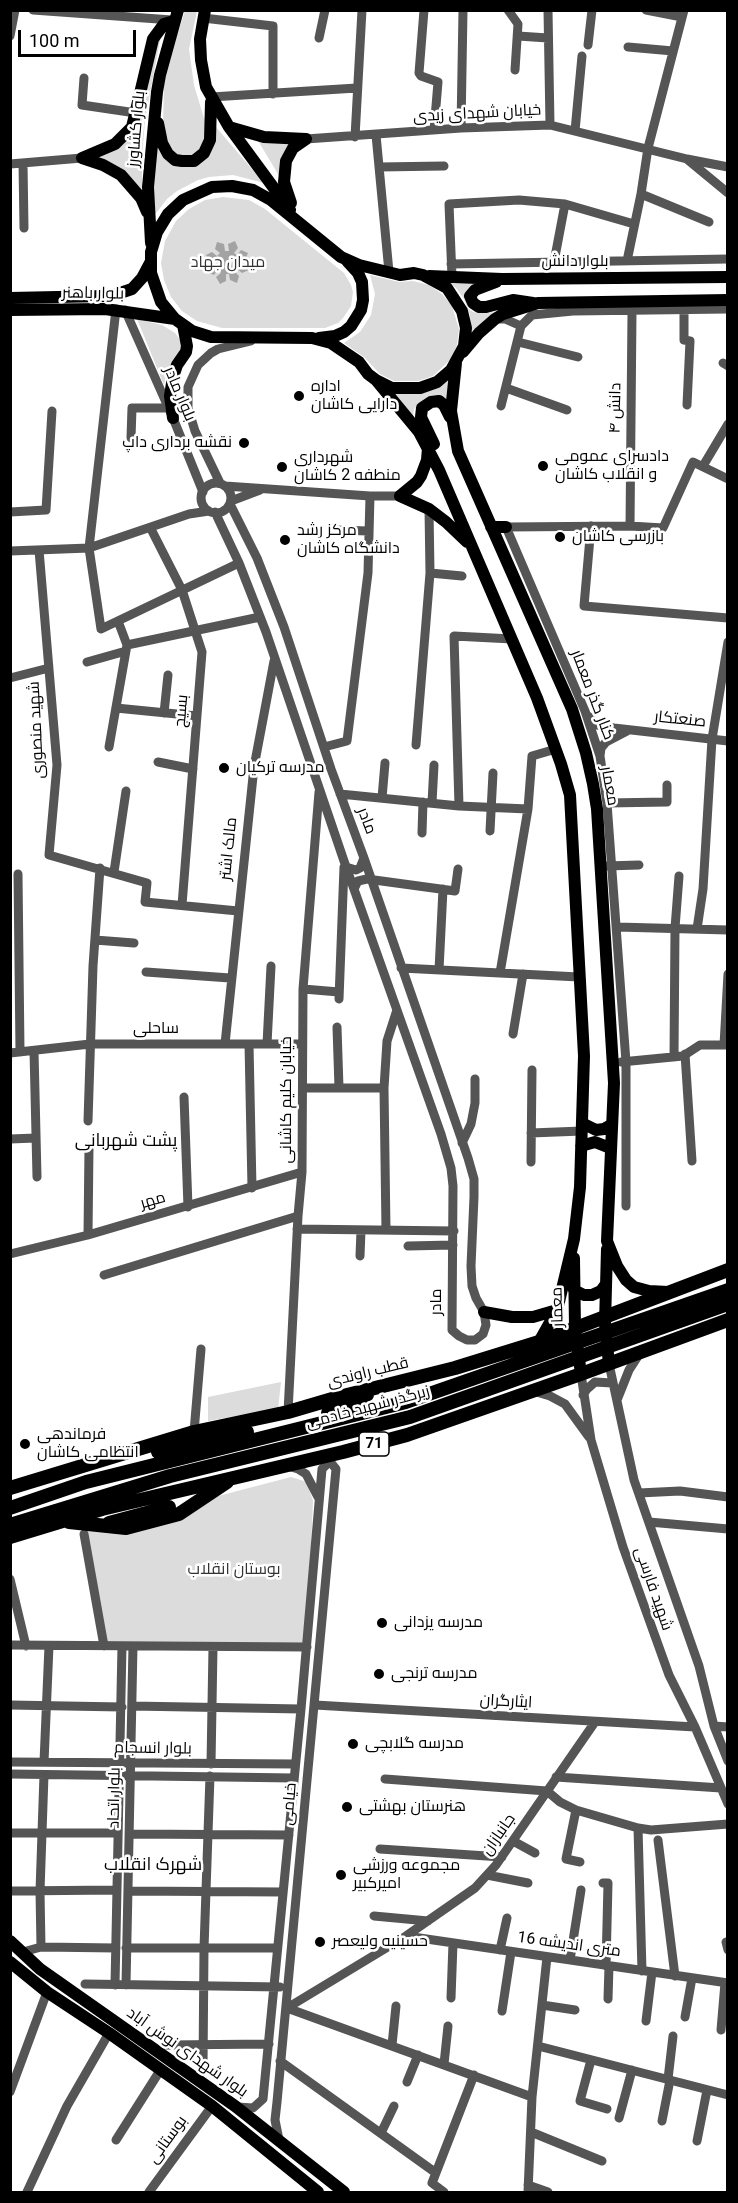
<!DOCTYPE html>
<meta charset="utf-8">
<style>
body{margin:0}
#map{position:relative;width:738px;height:2203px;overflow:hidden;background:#fff;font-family:Roboto,sans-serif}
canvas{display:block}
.frame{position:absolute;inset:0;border:12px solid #000;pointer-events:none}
.scale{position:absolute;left:18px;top:30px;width:118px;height:27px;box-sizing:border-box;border:3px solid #000;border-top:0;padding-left:8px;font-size:18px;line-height:21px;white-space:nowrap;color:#000;-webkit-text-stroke:4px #fff;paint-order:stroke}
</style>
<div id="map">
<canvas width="738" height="2203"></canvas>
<div class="frame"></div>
<div class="scale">100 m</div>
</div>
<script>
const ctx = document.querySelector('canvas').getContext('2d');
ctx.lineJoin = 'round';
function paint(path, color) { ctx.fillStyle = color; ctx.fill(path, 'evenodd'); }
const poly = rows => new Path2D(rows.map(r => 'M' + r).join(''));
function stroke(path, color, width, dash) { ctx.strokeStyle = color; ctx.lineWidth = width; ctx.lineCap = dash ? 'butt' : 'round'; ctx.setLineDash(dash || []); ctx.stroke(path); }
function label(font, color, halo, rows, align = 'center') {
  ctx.font = font + ' Roboto,Cairo,sans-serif'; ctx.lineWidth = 5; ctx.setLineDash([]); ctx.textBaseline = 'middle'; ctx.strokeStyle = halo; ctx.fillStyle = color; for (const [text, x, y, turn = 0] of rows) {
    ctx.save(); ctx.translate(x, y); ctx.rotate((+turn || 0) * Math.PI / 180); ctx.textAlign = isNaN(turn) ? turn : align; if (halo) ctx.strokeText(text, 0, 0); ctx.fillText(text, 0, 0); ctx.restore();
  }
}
const green = poly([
 [185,11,197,11,189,49,194,85,206,125,204,145,192,155,179,156,169,148,163,127,164,85,168,62],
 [161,35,145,120,142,157,142,189,129,176,95,158,123,143,152,56],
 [215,126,264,183,233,175,209,177,198,180,177,191,167,199,153,217,155,146,167,160,195,165,201,163,210,154],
 [257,139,294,142,281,179],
 [223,197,249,200,265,209,344,273,351,285,353,292,351,306,343,318,338,323,325,328,222,328,197,321,182,311,171,297,164,280,161,263,165,241,176,221,189,209,205,200],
 [370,275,399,282,413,281,429,285,442,294,452,306,459,329,457,345,451,359,433,376,418,381,394,381,380,374,364,357,344,343,360,332,371,315,375,294],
 [449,282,482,283,466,301,468,308,473,312,478,313,499,312,471,336,470,315,464,299,456,288],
 [137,319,162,325,175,333,181,341,181,349,168,369,164,385],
 [451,375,448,408,422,401,414,409,413,417,390,391],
 [281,1382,278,1409,208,1421,208,1397],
 [291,1477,307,1482,313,1501,307,1647,100,1642,84,1531]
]);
const water = poly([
 [235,241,238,248,234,253,237,255,241,250,248,253,245,260,239,260,239,264,245,263,249,270,242,273,237,269,235,272,239,276,237,283,230,280,229,274,226,274,226,281,220,284,216,277,221,273,218,270,214,275,207,272,209,265,216,265,215,261,209,262,206,255,212,252,217,256,220,253,215,249,217,242,224,244,225,251,229,251,228,244]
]);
const minor = poly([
 [33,10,172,20],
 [424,10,419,73,421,76,438,82,434,130],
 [508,10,518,24,515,70],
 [548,10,550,125],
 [646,10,682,17],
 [203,18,273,26,273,94],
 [10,36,15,10],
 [518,36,548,38],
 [319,38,325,10],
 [588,45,592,10],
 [628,47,673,51],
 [84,78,82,105,136,113],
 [211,97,357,88],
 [461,128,463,10],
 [575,131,582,56],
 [376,135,389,272],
 [355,137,362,10],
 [306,139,461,128,550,125,687,159,728,167],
 [688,160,728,193],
 [23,163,24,228],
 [10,164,82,158],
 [379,167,444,166],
 [641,194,709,222],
 [627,261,641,194,648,148,684,10],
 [554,262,565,204],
 [451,264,728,259],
 [452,277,449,204,519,200,565,204,634,224],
 [116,309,89,548,101,629,239,563],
 [125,310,173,418,203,492],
 [684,310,684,340,690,341,687,405],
 [495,319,505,319,521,326],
 [518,342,578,357],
 [723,363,728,366],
 [506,388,567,410],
 [501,406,521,326,532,315,573,311,728,309],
 [131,438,132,408,168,408],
 [703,466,728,424],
 [220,483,195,431,188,408,188,387,198,365,211,353,218,349,251,341],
 '201 498a15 15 0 1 1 30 0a15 15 0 1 1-30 0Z',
 [225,486,370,496,400,496],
 [231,501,260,490],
 [10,512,46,510,52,411],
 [215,512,239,563,266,632,344,861,441,1134,451,1168,453,1186,452,1330,459,1336,467,1340,475,1340,483,1334,486,1325,484,1312,476,1298,472,1286,471,1266,474,1197,474,1179,468,1158,364,858,331,769,284,627,257,558,230,504],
 [591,526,584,606,728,618],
 [630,526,632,312],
 [151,529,182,590,202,652,182,905],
 [334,530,369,531],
 [39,550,57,765,49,855,147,883,145,902,238,911],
 [10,551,89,548,189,514,209,511],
 [430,573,462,576],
 [127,645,260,617],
 [87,662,126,651],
 [10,678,49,668],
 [116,708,197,716],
 [164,713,168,675],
 [588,716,597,725,614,728,728,741],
 [416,745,430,573,429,509],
 [109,747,127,645,118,621],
 [324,747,347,741,368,573,370,496],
 [600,756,601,748,606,742,627,731],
 [158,762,193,769],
 [340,794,459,806,528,809],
 [382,798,385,763],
 [432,803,434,765],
 [607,803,667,802,667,785],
 [459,806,454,636,512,639],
 [490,831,493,773],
 [422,833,423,802],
 [606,866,639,865],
 [346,867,356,870,360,868,364,858],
 [114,872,126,791],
 [18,874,20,1052],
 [354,889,358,881,367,879,455,891,458,869],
 [617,927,728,930],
 [697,929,703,889,712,739,728,642],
 [95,940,134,943],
 [401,968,579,977],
 [439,970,443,889],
 [146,972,230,978],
 [500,973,528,809,532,756,556,749],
 [303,989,339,992],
 [339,999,344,867],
 [337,1027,339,1088],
 [513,1034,523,974],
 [225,1044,254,767,274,661],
 [249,1044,252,1188],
 [267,1044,271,966],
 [724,1045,728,974],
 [34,1051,37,1177],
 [10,1053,90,1044,302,1044],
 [685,1054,692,1161],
 [674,1057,675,928,679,876],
 [621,1062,683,1056,700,1045,728,1045],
 [303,1088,384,1088],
 [184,1097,188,1207],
 [88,1121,93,966,100,868],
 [531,1133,582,1131],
 [10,1139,36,1138],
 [462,1143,471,1124,475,1103,475,1079],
 [531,1162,532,1070],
 [626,1206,626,1062,607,803,600,756,585,711,506,527,630,526,663,528,693,462,728,479],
 [297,1229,454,1231],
 [386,1230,384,1088,387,1041,397,1010],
 [88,1235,89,1147],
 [408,1246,453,1245],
 [10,1254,88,1235,302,1172],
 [360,1256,361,1230],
 [104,1275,298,1216],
 [609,1364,634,1480,699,1666,714,1726,728,1761],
 [581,1374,591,1440,623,1547,669,1675,695,1727,728,1804],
 [533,1391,550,1396,565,1404,589,1437],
 [583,1395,587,1389,595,1382,612,1383],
 [617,1400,629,1370,640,1353],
 [288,1412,298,1216,302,1172,303,989,319,792],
 [194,1432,201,1349],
 [288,1466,298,1469,306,1474,318,1497],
 [639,1493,680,1491,728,1497],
 [649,1522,728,1529],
 [84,1534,104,1646],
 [10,1579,26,1646],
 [10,1645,307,1647],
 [10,1705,122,1707],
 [315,1705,695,1727],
 [132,1706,301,1709],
 [714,1726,728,1727],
 [10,1762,295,1764],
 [44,1762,49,1646],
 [211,1764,213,1647],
 [10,1774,294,1778],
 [556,1777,721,1788],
 [385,1779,547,1791],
 [547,1791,560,1802,576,1810,638,1828,651,1830,728,1824],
 [576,1810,566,1859,580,1862],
 [638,1828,642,1971],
 [10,1833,118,1833],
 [129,1834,289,1835],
 [658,1840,675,1976],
 [513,1841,535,1853],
 [380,1849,502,1857],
 [487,1875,528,1883],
 [603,1883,608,1883,606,1966],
 [10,1891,117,1890],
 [128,1891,283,1892],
 [374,1916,428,1921],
 [406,1936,728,1983],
 [726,1942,728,1950],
 [41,1947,40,1891,44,1775],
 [126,1948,277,1948],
 [500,1950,507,1918],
 [23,1952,41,1947,116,1948],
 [570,1960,581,1890],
 [85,1984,280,1987],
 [115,1985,122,1646],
 [126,1985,133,1646],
 [451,1998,453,1943],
 [608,1999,609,1966],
 [542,2005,575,2010],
 [287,2008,406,1936,475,1888,496,1865,595,1722],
 [287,2008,532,2097],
 [502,2011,511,1952],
 [685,2017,692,1978],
 [646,2021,652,1972],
 [721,2030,725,1983],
 [167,2045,269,2044],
 [392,2045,396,2006],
 [538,2046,728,2095],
 [591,2060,580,2101,607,2109],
 [280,2061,436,2173],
 [444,2064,448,2026],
 [203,2068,204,1948,210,1776],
 [668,2079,673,2036],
 [407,2082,418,2055],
 [10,2092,47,1992],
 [237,2107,253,2108,263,2099,301,1709,322,1469,328,1463,332,1464,336,1469,277,2102,275,2120,279,2140],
 [619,2118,632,2070],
 [662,2121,670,2080],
 [531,2132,602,2161],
 [381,2133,394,2106],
 [116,2140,161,2069],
 [697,2141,707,2090],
 [528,2185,548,2192],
 [27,2192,67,2106,109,2033],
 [149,2192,212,2106],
 [444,2192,432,2183,474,2075],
 [528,2192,532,2097,547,1957]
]);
const major = poly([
 [205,10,200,39,201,60,206,87,229,127,290,210],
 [158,123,162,143,168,154,175,160,182,161,194,161,204,153,210,140,211,102],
 [229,127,264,137,306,139],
 [82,158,115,144,132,127,153,39,164,24,174,21],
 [82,158,103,165,121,175,141,198,147,212],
 [232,186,253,190,271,200,341,257,359,265,400,275,414,273,423,275,447,288,462,311,466,328,464,346,451,370,437,382,420,388,392,388,376,380,368,374,359,362,331,343,312,338,211,337,192,331,175,319,161,302,151,273,151,252,157,232,168,214,183,200,212,187,232,186],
 [291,203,284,182,286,161,293,148,306,139],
 [151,243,148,187,157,92,160,75,178,10],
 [429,276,502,279,728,277],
 [496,282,475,290,470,296,473,303,479,307,486,307,513,300,533,303],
 [10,298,106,296,120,293,132,289,142,278,150,263],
 [10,310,105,309,175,319],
 [319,338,335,336,344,332,351,326,361,310,363,300,362,282,358,273,347,261],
 [463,352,479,333,495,319,503,314,538,303,728,300],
 [456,363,451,411,458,451,572,709,586,753,593,784,597,809,614,1083,607,1241,617,1266,626,1280,634,1287,649,1291,668,1292],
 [376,380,419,432,439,470,537,698,561,764,570,795,584,1056,580,1187,574,1239,557,1310,539,1342],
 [173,418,170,396,173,377,177,365,186,352,187,346,183,325],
 [434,444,421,417,422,408,431,402,439,401,444,405,450,417],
 [400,496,429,509,446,522,467,542],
 [400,496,417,482,421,476,427,460,428,448],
 [491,527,506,527],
 [582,1123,596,1130,604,1129,611,1125],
 [581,1146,595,1142,610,1148],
 [607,1249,605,1324,609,1364],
 [574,1258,575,1328,581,1374],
 [574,1290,584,1295,592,1295,601,1291,606,1284],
 [484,1312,512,1317,533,1317,557,1310],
 [10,1941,40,1969,235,2106,344,2192],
 [10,1962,47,1992,109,2033,212,2106,318,2192]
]);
const highway = poly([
 [328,1413,338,1410,367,1395],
 [158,1452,247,1432],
 [10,1488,194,1432,288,1412,339,1397,455,1368,539,1342,728,1270],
 [10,1508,86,1482,406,1402,728,1290],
 [69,1522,126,1528,179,1514,227,1482],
 [109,1523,169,1507],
 [10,1525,170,1476,410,1417,728,1304],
 [10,1537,102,1509,343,1452,407,1435,581,1374,728,1320]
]);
const markers = [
 [299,396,6,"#000"],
 [244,443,6,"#000"],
 [543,466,6,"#000"],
 [282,467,6,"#000"],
 [560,537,6,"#000"],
 [285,540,6,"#000"],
 [224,768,6,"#000"],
 [25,1444,6,"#000"],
 [382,1623,6,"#000"],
 [379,1674,6,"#000"],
 [353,1744,6,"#000"],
 [347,1807,6,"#000"],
 [341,1875,6,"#000"],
 [320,1942,6,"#000"]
];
const shields = [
 [374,1444,30]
];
const shieldNames = [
 ["71",374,1444]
];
const streetNames = [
 ["خیابان شهدای زیدی",477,114,-3],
 ["بلوار کشاورز",137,129,-85],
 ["بلوار دانش",575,262],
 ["بلوار باهنر",93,294,1],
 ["بلوار مادر",179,394,67],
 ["دانش ۴",616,408,-89],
 ["کنار گذر معمار",592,695,69],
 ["بسیج",182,711,-85],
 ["صنعتکار",680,720,6],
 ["شهید منصوری",37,730,-93],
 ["معمار",609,786,80],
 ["مادر",366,821,69],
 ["مالک اشتر",229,849,-84],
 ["ساحلی",156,1029],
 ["خیابان کلیم کاشانی",287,1100,-90],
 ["مهر",153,1201,-16],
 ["مادر",437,1302,-90],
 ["معمار",558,1307,-92],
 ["قطب راوندی",368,1373,-14],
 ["زیرگذر شهید خادمی",368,1408,-15],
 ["شهید فارسی",653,1589,71],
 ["ایثارگران",506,1702,3],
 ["بلوار انسجام",153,1749,1],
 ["بلوار اتحاد",115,1798,-89],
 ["خیامی",290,1804,-85],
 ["جانبازان",499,1835,-55],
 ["16 متری اندیشه",569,1945,8],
 ["بلوار شهدای نوش آباد",187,2053,35],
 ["بوستانی",168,2140,-54]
];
const parkNames = [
 ["میدان جهاد",228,263],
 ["بوستان انقلاب",234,1570]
];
const poiNames = [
 ["اداره",311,387],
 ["دارایی کاشان",311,405],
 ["نقشه برداری داپ",232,443,"right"],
 ["دادسرای عمومی",555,457],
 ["و انقلاب کاشان",555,475],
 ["شهرداری",294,458],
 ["منطفه 2 کاشان",294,476],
 ["مرکز رشد",297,531],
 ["دانشگاه کاشان",297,549],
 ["بازرسی کاشان",572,537],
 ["مدرسه ترکیان",236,768],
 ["فرماندهی",37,1435],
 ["انتظامی کاشان",37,1453],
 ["مدرسه یزدانی",394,1623],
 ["مدرسه ترنجی",391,1674],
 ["مدرسه گلابچی",365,1744],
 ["هنرستان بهشتی",359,1807],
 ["مجموعه ورزشی",353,1866],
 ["امیرکبیر",353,1884],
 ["حسینیه ولیعصر",332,1942]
];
const neighbourhoodNames = [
 ["پشت شهربانی",126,1141],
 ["شهرک انقلاب",153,1865]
];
paint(green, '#dcdcdc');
paint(water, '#a3a3a3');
stroke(minor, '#555', 9);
stroke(major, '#000', 12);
stroke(highway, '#000', 14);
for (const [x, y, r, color] of markers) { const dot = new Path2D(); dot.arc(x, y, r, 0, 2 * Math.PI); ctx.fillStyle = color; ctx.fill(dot); stroke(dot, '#fff', 2); }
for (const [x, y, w] of shields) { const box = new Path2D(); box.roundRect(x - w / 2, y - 12, w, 24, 4.5); ctx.fillStyle = '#fff'; ctx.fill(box); stroke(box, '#000', 1.5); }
label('bold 15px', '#000', null, shieldNames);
label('16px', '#000', '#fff', streetNames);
label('16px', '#333', '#fff', parkNames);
label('16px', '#000', '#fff', poiNames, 'left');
label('18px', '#000', '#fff', neighbourhoodNames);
</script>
